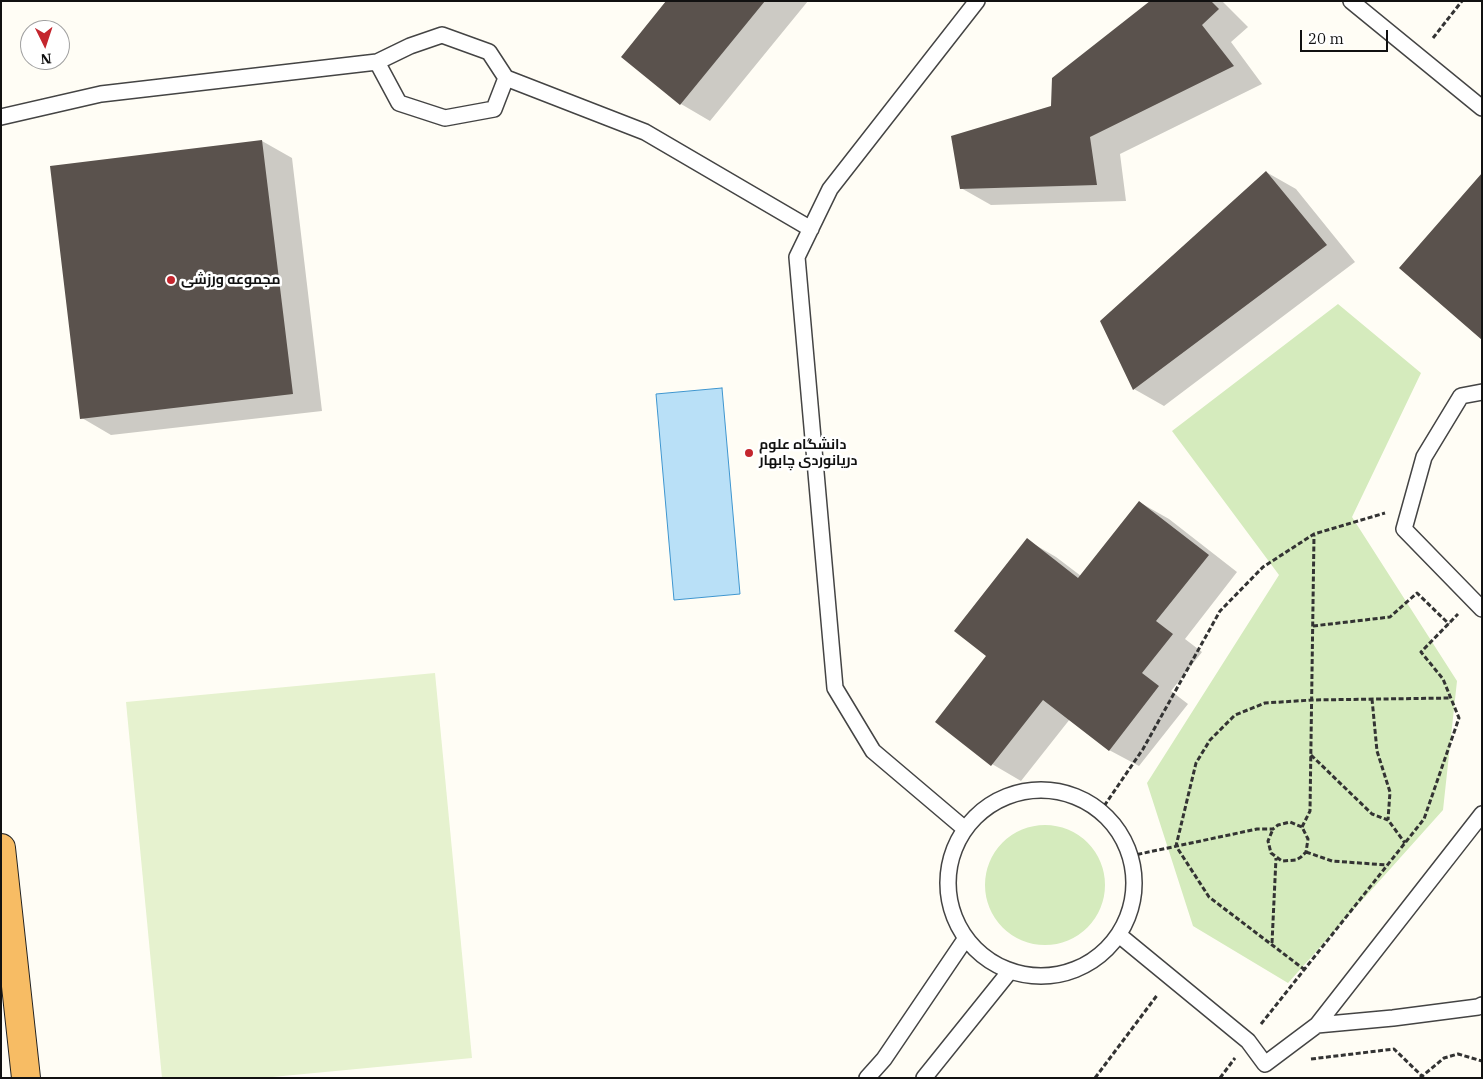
<!DOCTYPE html>
<meta charset="utf-8">
<style>
body{margin:0}
#map{position:relative;width:1483px;height:1079px;overflow:hidden;background:#fffdf5;font-family:"IBM Plex Serif",serif}
canvas{display:block}
.frame{position:absolute;inset:0;border:2px solid #111;pointer-events:none}
.north{position:absolute;left:20px;top:20px;width:50px;height:50px;box-sizing:border-box;background:#fff;border:1px solid #a0a0a0;border-radius:50%;rotate:176deg;font-size:14px;font-weight:700;line-height:20px;text-align:center;color:#111}
.north::after{content:'';display:block;margin:auto;width:18px;height:22px;background:#c4262e;clip-path:polygon(50% 0,100% 100%,50% 72%,0 100%)}
.scale{position:absolute;left:1300px;top:30px;width:88px;height:22px;box-sizing:border-box;border:2px solid #111;border-top:0;padding-left:6px;font-size:15px;line-height:18px;white-space:nowrap;color:#111;-webkit-text-stroke:4px #fff;paint-order:stroke}
</style>
<div id="map">
<canvas width="1483" height="1079"></canvas>
<div class="frame"></div>
<div class="north">N</div>
<div class="scale">20 m</div>
</div>
<script>
const ctx = document.querySelector('canvas').getContext('2d');
ctx.lineJoin = 'round';
function paint(path, color) { ctx.fillStyle = color; ctx.fill(path, 'evenodd'); }
const poly = rows => new Path2D(rows.map(r => 'M' + r).join(''));
function stroke(path, color, width, dash) { ctx.strokeStyle = color; ctx.lineWidth = width; ctx.lineCap = dash ? 'butt' : 'round'; ctx.setLineDash(dash || []); ctx.stroke(path); }
function label(font, color, halo, rows, align = 'center') {
  ctx.font = font + ' "IBM Plex Serif",Cairo,serif'; ctx.lineWidth = 5; ctx.setLineDash([]); ctx.textBaseline = 'middle'; ctx.strokeStyle = halo; ctx.fillStyle = color; for (const [text, x, y, turn = 0] of rows) {
    ctx.save(); ctx.translate(x, y); ctx.rotate((+turn || 0) * Math.PI / 180); ctx.textAlign = isNaN(turn) ? turn : align; if (halo) ctx.strokeText(text, 0, 0); ctx.fillText(text, 0, 0); ctx.restore();
  }
}
const green = poly([
 [1338,304,1421,373,1352,517,1457,681,1443,810,1288,983,1193,926,1147,783,1279,575,1172,431],
 '985 885a60 60 0 1 1 120 0a60 60 0 1 1-120 0Z'
]);
const pitch = poly([
 [435,673,472,1058,262,1078,162,1078,126,702]
]);
const water = poly([
 [722,388,740,594,674,600,656,394,722,388]
]);
const shadow = poly([
 [668,1,808,1,710,121,681,104,622,57],
 [1152,1,1222,1,1248,27,1231,42,1262,84,1120,154,1126,201,991,205,961,188,1052,107],
 [262,141,292,158,322,411,111,435,82,418,51,167],
 [1266,172,1296,189,1355,262,1164,406,1134,389],
 [1139,502,1169,519,1237,572,1185,639,1202,652,1171,691,1188,704,1139,766,1109,750,1070,719,1021,781,992,764,988,656,1027,540,1056,557,1081,576]
]);
const building = poly([
 [666,1,765,1,680,105,621,57],
 [1150,1,1211,1,1219,9,1202,25,1234,66,1090,137,1097,185,960,189,951,136,1051,106,1052,78],
 [262,140,293,394,80,419,50,166],
 [1266,171,1327,245,1133,390,1100,321],
 [1482,173,1482,340,1399,268],
 [1139,501,1209,555,1156,621,1173,634,1142,673,1159,686,1109,751,1043,700,991,766,935,722,986,656,954,631,1027,538,1078,578]
]);
const path = poly([
 [1433,38,1462,1],
 [1313,626,1390,617,1417,593,1449,624],
 [1372,699,1377,751,1390,792,1388,820],
 [1311,755,1372,814,1388,820,1405,843],
 [1100,812,1143,749,1220,611,1263,567,1314,534,1385,513],
 [1302,827,1310,811,1314,535],
 [1306,852,1332,861,1387,865],
 [1130,856,1257,829,1273,829,1278,825,1290,822,1302,827,1308,839,1306,852,1301,857,1296,860,1282,861,1271,853,1268,841,1273,829],
 [1272,943,1276,858],
 [1305,970,1209,897,1176,846,1196,763,1210,740,1235,715,1265,703,1312,700,1451,698],
 [1261,1024,1424,819,1459,718,1443,679,1421,652,1458,614],
 [1311,1059,1394,1049,1422,1076],
 [1095,1078,1158,994],
 [1220,1078,1235,1058],
 [1420,1078,1444,1058,1458,1054,1482,1061]
]);
const service = poly([
 [1351,1,1482,108],
 [506,78,645,132,811,229],
 [1,117,101,94,377,62,410,46,442,35,489,52,506,78,494,109,445,118,399,103,377,62],
 [1482,392,1461,396,1424,457,1404,529,1482,609],
 '948 883a93 93 0 1 1 186 0a93 93 0 1 1-186 0Z',
 [965,829,873,751,835,688,797,257,830,189,977,1],
 [1119,935,1248,1041,1265,1064,1317,1025,1482,814],
 [1317,1025,1393,1018,1478,1007,1482,1005],
 [867,1078,884,1059,966,938],
 [924,1078,1010,971]
]);
const trunk = poly([
 [1,848,26,1078]
]);
const markers = [
 [171,280,5,"#c4262e"],
 [749,453,5,"#c4262e"]
];
const poiNames = [
 ["مجموعه ورزشی",181,280],
 ["دانشگاه علوم",759,445],
 ["دریانوردی چابهار",759,461]
];
paint(green, '#d5ebbd');
paint(pitch, '#e6f2cf');
paint(water, '#b9e0f7');
stroke(water, '#3f96cf', 1);
paint(shadow, '#0003');
paint(building, '#5a524d');
stroke(service, '#444', 18);
stroke(trunk, '#222', 30);
stroke(path, '#333', 3, [5, 2.5]);
stroke(service, '#fff', 15);
stroke(trunk, '#f7bc64', 28);
for (const [x, y, r, color] of markers) { const dot = new Path2D(); dot.arc(x, y, r, 0, 2 * Math.PI); ctx.fillStyle = color; ctx.fill(dot); stroke(dot, '#fff', 2); }
label('bold 14px', '#111', '#fff', poiNames, 'left');
</script>
